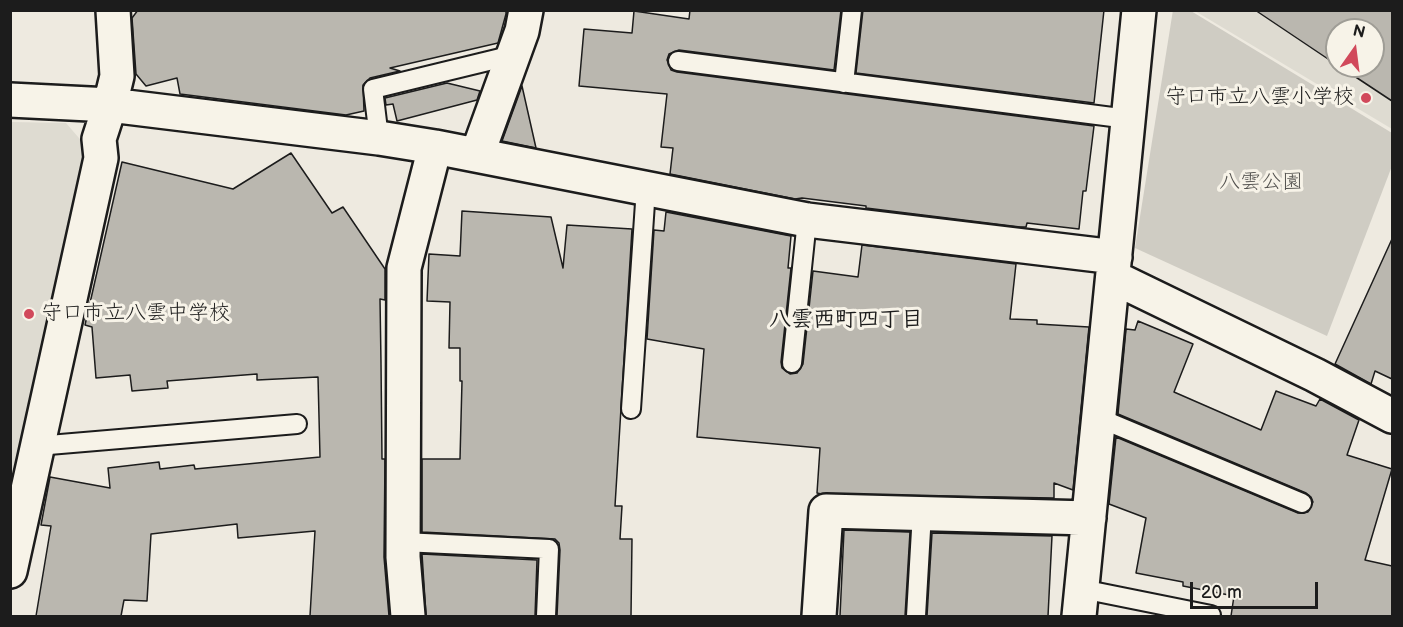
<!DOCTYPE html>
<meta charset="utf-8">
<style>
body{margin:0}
#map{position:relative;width:1403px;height:627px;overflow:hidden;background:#eeeae0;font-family:"Balsamiq Sans",sans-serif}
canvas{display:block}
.frame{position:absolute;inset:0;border:12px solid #1c1c1c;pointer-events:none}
.north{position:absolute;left:1325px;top:18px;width:60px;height:60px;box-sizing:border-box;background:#f7f3e8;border:2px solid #9f9d96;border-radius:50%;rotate:14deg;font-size:16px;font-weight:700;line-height:24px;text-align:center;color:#1c1c1c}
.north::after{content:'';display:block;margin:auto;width:21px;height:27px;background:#d1495b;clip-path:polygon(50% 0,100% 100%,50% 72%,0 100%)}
.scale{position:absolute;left:1190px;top:582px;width:128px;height:27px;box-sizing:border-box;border:3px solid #1c1c1c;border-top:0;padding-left:8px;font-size:18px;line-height:21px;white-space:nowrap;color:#1c1c1c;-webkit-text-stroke:4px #f7f3e8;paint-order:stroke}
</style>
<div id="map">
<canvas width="1403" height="627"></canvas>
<div class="frame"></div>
<div class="north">N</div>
<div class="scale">20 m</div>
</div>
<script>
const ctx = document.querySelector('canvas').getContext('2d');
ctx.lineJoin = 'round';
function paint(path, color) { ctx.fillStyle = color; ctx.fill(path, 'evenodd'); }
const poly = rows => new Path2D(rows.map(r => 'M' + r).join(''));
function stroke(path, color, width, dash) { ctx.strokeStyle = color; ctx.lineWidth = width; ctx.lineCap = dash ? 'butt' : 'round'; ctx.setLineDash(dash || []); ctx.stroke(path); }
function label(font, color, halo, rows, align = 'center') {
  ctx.font = font + ' "Balsamiq Sans","Klee One",sans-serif'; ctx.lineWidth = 6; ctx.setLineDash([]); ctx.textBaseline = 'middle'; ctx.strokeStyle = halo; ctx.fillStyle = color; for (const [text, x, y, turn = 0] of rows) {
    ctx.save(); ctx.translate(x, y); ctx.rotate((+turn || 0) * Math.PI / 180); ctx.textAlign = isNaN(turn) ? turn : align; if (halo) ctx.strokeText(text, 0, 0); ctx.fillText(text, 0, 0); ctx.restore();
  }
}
const built = poly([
 [1195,11,1392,11,1392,129],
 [1337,30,1373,30,1373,66,1337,66],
 [11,122,66,123,85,145,11,482]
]);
const green = poly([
 [1173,10,1191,11,1392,133,1392,166,1327,336,1135,248]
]);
const building = poly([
 [138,10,506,10,506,14,498,43,390,68,400,71,370,78,363,85,364,111,346,115,180,94,177,78,146,86,136,74,132,18,138,10],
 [690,10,841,10,834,70,679,50,669,54,667,60,671,70,677,72,1094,126,1086,191,1083,191,1079,229,1027,223,1026,227,1020,227,866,208,866,206,802,198,795,199,670,174,673,148,661,147,667,94,579,86,584,29,632,33,634,11,689,19,690,10],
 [863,10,1104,10,1094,103,856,73,863,10],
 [1255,10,1392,10,1392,101,1339,66,1373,66,1373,30,1337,30,1337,65,1255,10],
 [447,83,480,91,477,100,397,121,393,104,386,105,385,98,447,83],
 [522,86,536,148,502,141,522,86],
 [291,153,332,213,343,207,385,269,385,300,380,299,381,363,382,459,385,459,384,557,389,616,310,616,315,531,238,538,237,524,151,534,147,601,124,600,121,616,36,616,51,526,41,525,50,477,110,488,108,468,159,462,160,469,194,465,195,469,320,457,318,377,257,380,257,374,167,381,168,388,132,391,130,375,96,378,92,327,85,325,122,162,233,189,291,153],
 [462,211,551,217,563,268,567,225,632,229,615,506,622,506,620,539,632,539,631,616,557,616,560,550,559,543,555,539,422,532,422,459,460,459,462,381,460,381,460,348,449,348,450,302,427,301,429,254,460,256,462,211],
 [666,212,791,236,788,268,791,268,781,362,782,368,790,374,797,373,803,364,813,271,858,277,862,245,1016,264,1010,319,1037,320,1037,324,1089,327,1073,490,1054,483,1054,498,821,494,817,493,820,448,697,437,704,349,647,339,654,230,664,231,666,212],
 [1392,239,1392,379,1375,371,1371,384,1335,364,1392,239],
 [1138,321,1193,344,1174,392,1261,430,1276,391,1316,406,1320,399,1359,420,1347,455,1392,469,1365,560,1392,566,1392,616,1231,616,1234,596,1183,586,1183,582,1136,573,1146,518,1109,504,1116,437,1298,513,1308,512,1313,502,1311,497,1306,493,1118,414,1126,329,1135,330,1138,321],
 [844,530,910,532,905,616,840,616,844,530],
 [932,533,1052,536,1048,616,927,616,932,533],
 [422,554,537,560,535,616,426,616,422,554]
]);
const service = poly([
 [678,61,1128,119],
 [844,83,852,10],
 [379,138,373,89,513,55],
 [792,363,807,220],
 [631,409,646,188],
 [1099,418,1302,503],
 [37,446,297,424],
 [403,542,549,549,546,616],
 [1082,589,1211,615],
 [916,616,922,513]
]);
const minor = poly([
 [113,10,117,76,110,105,379,138,435,147,807,220,1115,257],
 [10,100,110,105,99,139,101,158,10,571],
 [477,155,522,31,526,10],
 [1113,277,1315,375,1392,416],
 [408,616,403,557,404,268,435,147],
 [819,616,826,511,1089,518],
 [1079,616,1139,10]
]);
const markers = [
 [1366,98,6,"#d1495b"],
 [29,314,6,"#d1495b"]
];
const poiNames = [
 ["守口市立八雲小学校",1354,98],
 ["守口市立八雲中学校",41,314,"left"]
];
const parkNames = [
 ["八雲公園",1261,183]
];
const neighbourhoodNames = [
 ["八雲西町四丁目",846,320]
];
paint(built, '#dedbd1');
paint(green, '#cfccc3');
paint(building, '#bab7af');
stroke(building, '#1c1c1c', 1.5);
stroke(service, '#1c1c1c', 22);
stroke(minor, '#1c1c1c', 38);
stroke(service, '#f7f3e8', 18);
stroke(minor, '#f7f3e8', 33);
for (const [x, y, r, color] of markers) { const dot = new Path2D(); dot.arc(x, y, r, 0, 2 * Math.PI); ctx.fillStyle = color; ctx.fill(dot); stroke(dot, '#f7f3e8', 2); }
label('21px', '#1c1c1c', '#f7f3e8', poiNames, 'right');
label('21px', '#52514e', '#f7f3e8', parkNames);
label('bold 22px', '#1c1c1c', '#f7f3e8', neighbourhoodNames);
</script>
